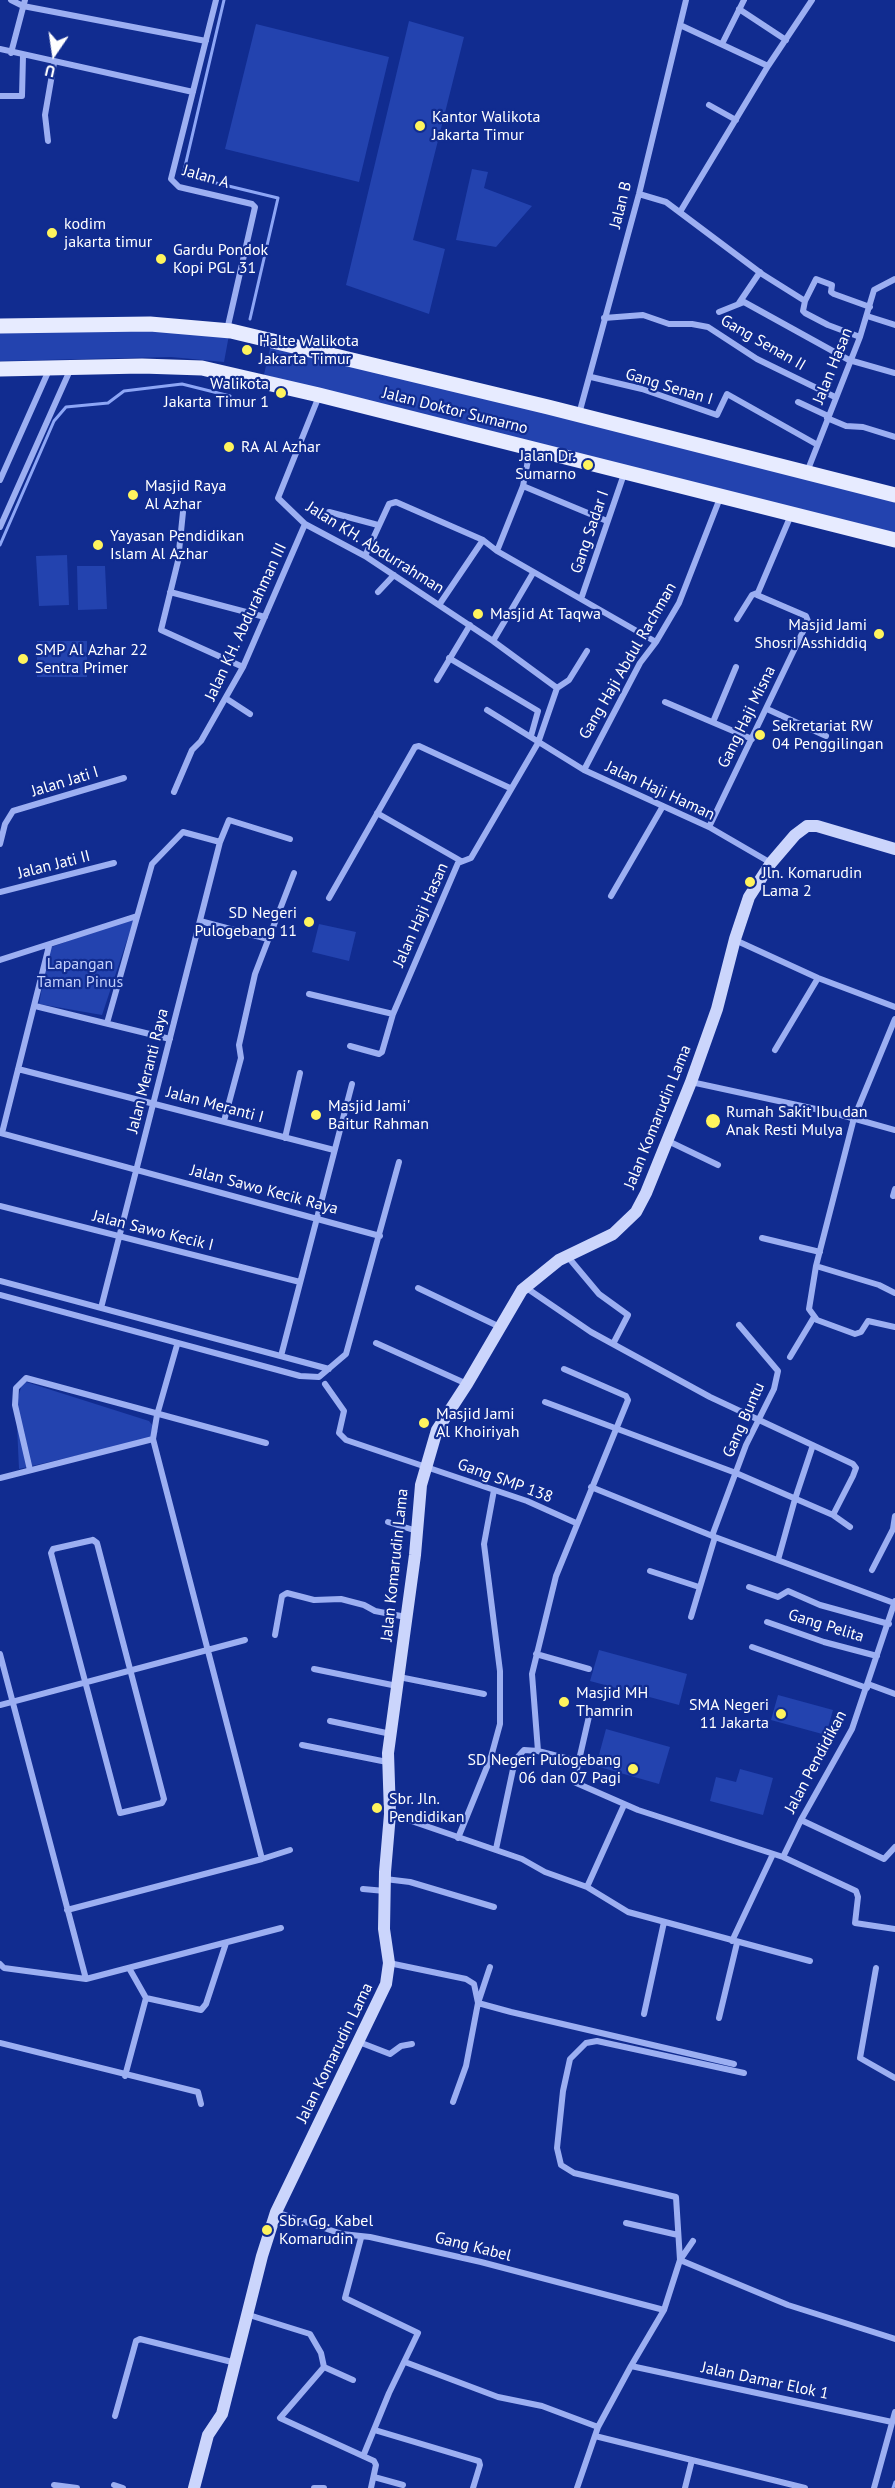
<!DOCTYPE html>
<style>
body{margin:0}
#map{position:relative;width:895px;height:2488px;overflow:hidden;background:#112c90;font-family:"PT Sans",sans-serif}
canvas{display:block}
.north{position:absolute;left:24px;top:24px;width:60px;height:60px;-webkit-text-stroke:4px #112c90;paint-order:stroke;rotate:193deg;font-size:16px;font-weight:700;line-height:24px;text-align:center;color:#fff}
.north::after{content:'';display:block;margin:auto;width:21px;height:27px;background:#fff;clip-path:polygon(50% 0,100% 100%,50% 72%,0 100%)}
</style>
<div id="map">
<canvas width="895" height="2488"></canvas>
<div class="north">U</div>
</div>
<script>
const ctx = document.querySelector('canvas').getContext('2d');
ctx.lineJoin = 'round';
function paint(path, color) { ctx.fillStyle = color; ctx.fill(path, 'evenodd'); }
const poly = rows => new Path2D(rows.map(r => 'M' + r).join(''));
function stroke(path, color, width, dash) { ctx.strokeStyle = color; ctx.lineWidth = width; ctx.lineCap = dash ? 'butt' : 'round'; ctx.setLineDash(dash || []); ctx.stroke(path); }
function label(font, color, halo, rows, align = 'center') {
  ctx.font = font + ' "PT Sans",sans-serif'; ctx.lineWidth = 4.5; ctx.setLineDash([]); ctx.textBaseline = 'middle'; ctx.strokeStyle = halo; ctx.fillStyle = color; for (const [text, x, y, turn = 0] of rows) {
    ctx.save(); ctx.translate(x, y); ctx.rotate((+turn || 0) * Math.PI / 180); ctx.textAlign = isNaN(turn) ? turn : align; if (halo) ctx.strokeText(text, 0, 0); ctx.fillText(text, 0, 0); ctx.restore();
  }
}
const green = poly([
 [409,21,464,37,413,240,445,249,429,314,346,285],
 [256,24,389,57,359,182,225,149],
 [472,169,488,172,484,188,532,206,496,247,456,240],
 [79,324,229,335,224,362,171,357,0,361,0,328],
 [272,340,895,496,895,540,262,383],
 [67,555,69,605,39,606,36,556],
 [77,566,105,566,107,609,78,610],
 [37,641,87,641,87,677,37,677],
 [135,916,102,1015,39,1004,49,948],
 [319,924,356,932,349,961,312,952],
 [23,1381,149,1421,158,1432,148,1439,19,1469,16,1404],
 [599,1650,687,1674,679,1705,590,1681],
 [778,1695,833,1710,826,1735,771,1720],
 [606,1729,670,1747,659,1784,596,1766],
 [740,1769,773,1778,763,1815,710,1801,716,1777,736,1782]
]);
const stream = poly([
 [224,0,183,175,278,198,250,319],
 [0,545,54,421,66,407,108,403,124,391,182,384,230,396],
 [893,2488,895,2482]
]);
const street = poly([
 [11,0,23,6,206,41],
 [216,0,171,179,179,187,252,204,255,207,227,330],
 [739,9,786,40],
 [680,25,768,66],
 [722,44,744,0],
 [0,49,193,92],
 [11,53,25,0],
 [0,96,22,96,23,56],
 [709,105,736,120],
 [48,141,45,115,54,63],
 [639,194,666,202,762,274,805,301,803,311,805,313,828,325,860,337],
 [680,212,768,66,812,0],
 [805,301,816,279,832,285,831,292,834,294,870,307],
 [739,303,760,272],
 [719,312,744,302,849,360,895,373],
 [867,316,895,325],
 [604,318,643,315,669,324,692,324,708,327,757,359,835,397],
 [591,377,642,389,717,415,727,394,816,444],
 [319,396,278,498,305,524,365,556,493,641,557,688,538,743,471,858,458,863,393,1014,382,1052,379,1054,350,1046],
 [798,402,828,416],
 [579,414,639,194,686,0],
 [827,418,846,426,863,427,895,437],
 [807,472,860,337,874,290,895,279],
 [0,480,49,370],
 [523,486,607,521],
 [183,512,178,561,161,630,243,667],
 [329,512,378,525],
 [0,527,71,368],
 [497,551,523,486,530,450],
 [365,556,389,504,396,502,483,540,497,551,656,642],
 [170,592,265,617],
 [378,592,394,575],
 [581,599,624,474],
 [439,605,483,540],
 [737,619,752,595,757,593],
 [493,641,533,573],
 [449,658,538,711,531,736],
 [437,680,470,625],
 [557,688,569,680,587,651],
 [227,699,250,714],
 [665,702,752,739],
 [767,709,826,736],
 [487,710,584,770,709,827,771,863],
 [713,722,736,667],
 [584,770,640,663,656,642,679,603,720,498],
 [174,792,192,750,201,741,243,667,305,524],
 [377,813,461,861],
 [709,827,808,621,806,616,757,595,791,515],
 [0,844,5,824,13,811,124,778],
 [0,892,114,863],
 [611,896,663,806],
 [329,898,415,747,419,746,510,788],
 [200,921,268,939],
 [735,940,818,978,895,1007],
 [0,960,137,916],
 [309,994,393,1014],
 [35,1006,170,1039],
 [895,1019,854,1118,816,1266,809,1309,817,1320,855,1334,861,1332,868,1321,895,1327],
 [107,1023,152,864,183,832,220,842],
 [775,1050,818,978],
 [18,1069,334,1150],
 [691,1082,834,1113,895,1130],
 [224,1121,241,1058,239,1045,255,974,294,873],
 [0,1133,380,1236],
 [2,1133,49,946],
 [285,1138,300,1073],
 [668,1141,718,1165],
 [893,1196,895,1189],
 [0,1206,300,1282],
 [762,1238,820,1252],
 [568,1257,599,1294,628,1315,613,1344],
 [816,1266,879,1285,895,1293],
 [0,1281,329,1369],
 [525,1287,591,1332,710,1397,853,1464,856,1468,853,1476,833,1515],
 [418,1288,500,1327],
 [0,1295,300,1376,319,1377,346,1354,399,1162],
 [101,1308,220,842,229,820,290,839],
 [376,1343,467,1384],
 [281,1356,352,1084],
 [790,1357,814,1317],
 [325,1384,344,1411,339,1433,346,1440,527,1501,576,1523],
 [545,1402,736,1473,833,1515,850,1527],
 [30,1470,15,1405,16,1388,26,1378,266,1443],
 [0,1478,153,1439,157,1415,177,1345],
 [591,1487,715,1537,894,1603],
 [388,1522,417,1531],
 [712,1536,746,1445,774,1389,778,1371,739,1325],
 [93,1540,97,1543,164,1799,162,1803,120,1813,51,1553,53,1549,93,1540],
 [778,1560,795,1499,813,1445],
 [872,1570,893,1529,895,1516],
 [650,1571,699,1587],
 [749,1587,778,1597,788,1591,820,1605,889,1624],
 [691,1617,715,1537],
 [767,1622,824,1642,877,1656],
 [275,1635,282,1596,287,1593,314,1600,341,1599,364,1605,375,1611,406,1617],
 [752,1647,867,1688],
 [0,1654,86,1979,281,1928],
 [536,1654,589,1669],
 [314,1669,397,1686],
 [399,1677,484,1694],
 [868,1684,895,1694],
 [0,1705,245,1640],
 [590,1712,574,1782,638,1810,783,1857,856,1891,858,1897,855,1923,895,1929],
 [330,1721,391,1734],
 [302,1745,387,1762],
 [538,1751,577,1761],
 [391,1814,522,1859,545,1872,587,1887,628,1912,810,1961],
 [801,1820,884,1859,895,1847],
 [458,1838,491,1757,500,1724,500,1671,484,1544,494,1490],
 [496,1849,515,1760,524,1750,538,1751,532,1674,556,1576,628,1400,626,1396,564,1369],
 [783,1857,801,1820,852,1729,895,1601],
 [262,1859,290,1850],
 [385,1879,410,1882,494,1907],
 [587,1887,624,1805],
 [363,1889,385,1891],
 [67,1910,262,1859,153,1439],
 [732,1941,773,1854],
 [389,1963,466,1979,474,1984,478,2003,511,2012,734,2064],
 [0,1964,4,1968,86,1979],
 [876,1968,860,2058,895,2078],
 [146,1998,201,2010,206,2004,226,1943],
 [644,2014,664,1922],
 [719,2018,737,1943],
 [359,2042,390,2054,401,2046,412,2044],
 [0,2043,198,2092,201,2104],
 [744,2073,597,2041,586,2043,570,2059,563,2091,557,2148,561,2165,574,2173,676,2197,680,2260,788,2305,895,2339],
 [125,2076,146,1998,129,1968],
 [453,2102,466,2066,478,2003,490,1967],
 [276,2212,342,2234,370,2237,481,2262,664,2310],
 [626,2223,678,2235],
 [361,2238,345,2298,418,2333,389,2393,364,2454],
 [249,2315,310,2334,321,2353,324,2367],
 [405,2362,498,2397,542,2406,598,2427],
 [631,2366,664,2310,680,2260,693,2241],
 [324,2367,280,2418,374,2461,376,2465,371,2488],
 [324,2367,353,2380],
 [115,2416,133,2352,136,2341,140,2339,236,2363],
 [375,2430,479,2461,480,2465,473,2488],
 [595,2436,805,2488],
 [374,2477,403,2485],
 [54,2485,77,2488],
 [114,2485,123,2488],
 [314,2488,324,2488],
 [577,2488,598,2427,631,2366,892,2422],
 [685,2488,692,2460],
 [874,2488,895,2412]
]);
const secondary = poly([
 [194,2488,208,2435,222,2414,262,2256,276,2212,386,1984,389,1963,384,1929,385,1872,390,1814,388,1753,415,1555,421,1485,437,1430,467,1384,522,1290,559,1260,613,1234,636,1212,646,1193,691,1082,717,1009,735,939,749,897,771,863,795,835,807,826,817,826,895,849]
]);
const primary = poly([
 [0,326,150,324,231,331,548,407,895,495],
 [0,369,142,366,202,368,319,395,895,540]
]);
const markers = [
 [420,126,6,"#fff45d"],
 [52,233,6,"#fff45d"],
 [161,259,6,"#fff45d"],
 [247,350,6,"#fff45d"],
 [281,393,6,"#fff45d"],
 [229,447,6,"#fff45d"],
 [588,465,6,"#fff45d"],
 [133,495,6,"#fff45d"],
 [98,545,6,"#fff45d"],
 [478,614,6,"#fff45d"],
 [879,634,6,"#fff45d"],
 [23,659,6,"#fff45d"],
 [760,735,6,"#fff45d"],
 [750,882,6,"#fff45d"],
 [309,922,6,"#fff45d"],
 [316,1115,6,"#fff45d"],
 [713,1121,8,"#fff45d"],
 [424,1423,6,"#fff45d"],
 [564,1702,6,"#fff45d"],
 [781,1714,6,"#fff45d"],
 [633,1769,6,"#fff45d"],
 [377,1808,6,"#fff45d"],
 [267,2230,6,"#fff45d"]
];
const poiNames = [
 ["Kantor Walikota",432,117],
 ["Jakarta Timur",432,135],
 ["kodim",64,224],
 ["jakarta timur",64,242],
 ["Gardu Pondok",173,250],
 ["Kopi PGL 31",173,268],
 ["Halte Walikota",259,341],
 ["Jakarta Timur",259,359],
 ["Walikota",269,384,"right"],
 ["Jakarta Timur 1",269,402,"right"],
 ["RA Al Azhar",241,447],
 ["Jalan Dr.",576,456,"right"],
 ["Sumarno",576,474,"right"],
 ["Masjid Raya",145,486],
 ["Al Azhar",145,504],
 ["Yayasan Pendidikan",110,536],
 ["Islam Al Azhar",110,554],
 ["Masjid At Taqwa",490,614],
 ["Masjid Jami",867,625,"right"],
 ["Shosri Asshiddiq",867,643,"right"],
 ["SMP Al Azhar 22",35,650],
 ["Sentra Primer",35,668],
 ["Sekretariat RW",772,726],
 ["04 Penggilingan",772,744],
 ["Jln. Komarudin",762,873],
 ["Lama 2",762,891],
 ["SD Negeri",297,913,"right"],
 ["Pulogebang 11",297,931,"right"],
 ["Masjid Jami'",328,1106],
 ["Baitur Rahman",328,1124],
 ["Rumah Sakit Ibu dan",726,1112],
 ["Anak Resti Mulya",726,1130],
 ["Masjid Jami",436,1414],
 ["Al Khoiriyah",436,1432],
 ["Masjid MH",576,1693],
 ["Thamrin",576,1711],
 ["SMA Negeri",769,1705,"right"],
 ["11 Jakarta",769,1723,"right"],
 ["SD Negeri Pulogebang",621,1760,"right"],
 ["06 dan 07 Pagi",621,1778,"right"],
 ["Sbr. Jln.",389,1799],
 ["Pendidikan",389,1817],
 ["Sbr. Gg. Kabel",279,2221],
 ["Komarudin",279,2239]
];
const streetNames = [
 ["Jalan A",206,177,16],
 ["Jalan B",621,205,-76],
 ["Gang Senan II",763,343,30],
 ["Jalan Hasan",833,366,-68],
 ["Gang Senan I",669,387,17],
 ["Jalan Doktor Sumarno",455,411,14],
 ["Gang Sadar I",590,532,-71],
 ["Jalan KH. Abdurrahman",375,548,32],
 ["Jalan KH. Abdurahman III",246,622,-65],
 ["Gang Haji Abdul Rachman",628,661,-60],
 ["Gang Haji Misna",747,717,-64],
 ["Jalan Jati I",65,782,-17],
 ["Jalan Haji Haman",660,791,25],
 ["Jalan Jati II",54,865,-14],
 ["Jalan Haji Hasan",421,915,-66],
 ["Jalan Meranti Raya",148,1071,-76],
 ["Jalan Meranti I",215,1105,15],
 ["Jalan Komarudin Lama",658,1117,-68],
 ["Jalan Sawo Kecik Raya",264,1190,15],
 ["Jalan Sawo Kecik I",153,1231,14],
 ["Gang Buntu",744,1420,-66],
 ["Gang SMP 138",505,1481,20],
 ["Jalan Komarudin Lama",395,1565,-84],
 ["Gang Pelita",826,1626,17],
 ["Jalan Pendidikan",816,1762,-62],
 ["Jalan Komarudin Lama",335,2053,-64],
 ["Gang Kabel",473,2247,14],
 ["Jalan Damar Elok 1",765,2381,12]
];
const parkNames = [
 ["Lapangan",80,964],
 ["Taman Pinus",80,982]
];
paint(green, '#2343af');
stroke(stream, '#8da6f6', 3);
stroke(street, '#9caff2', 6);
stroke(secondary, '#cbd5fc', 12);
stroke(primary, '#e7ebff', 15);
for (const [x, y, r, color] of markers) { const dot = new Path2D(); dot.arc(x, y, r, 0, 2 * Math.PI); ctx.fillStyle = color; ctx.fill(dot); stroke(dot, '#112c90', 2); }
label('16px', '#fff', '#112c90', poiNames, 'left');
label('16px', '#fff', '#112c90', streetNames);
label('16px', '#c3d0fd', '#112c90', parkNames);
</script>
